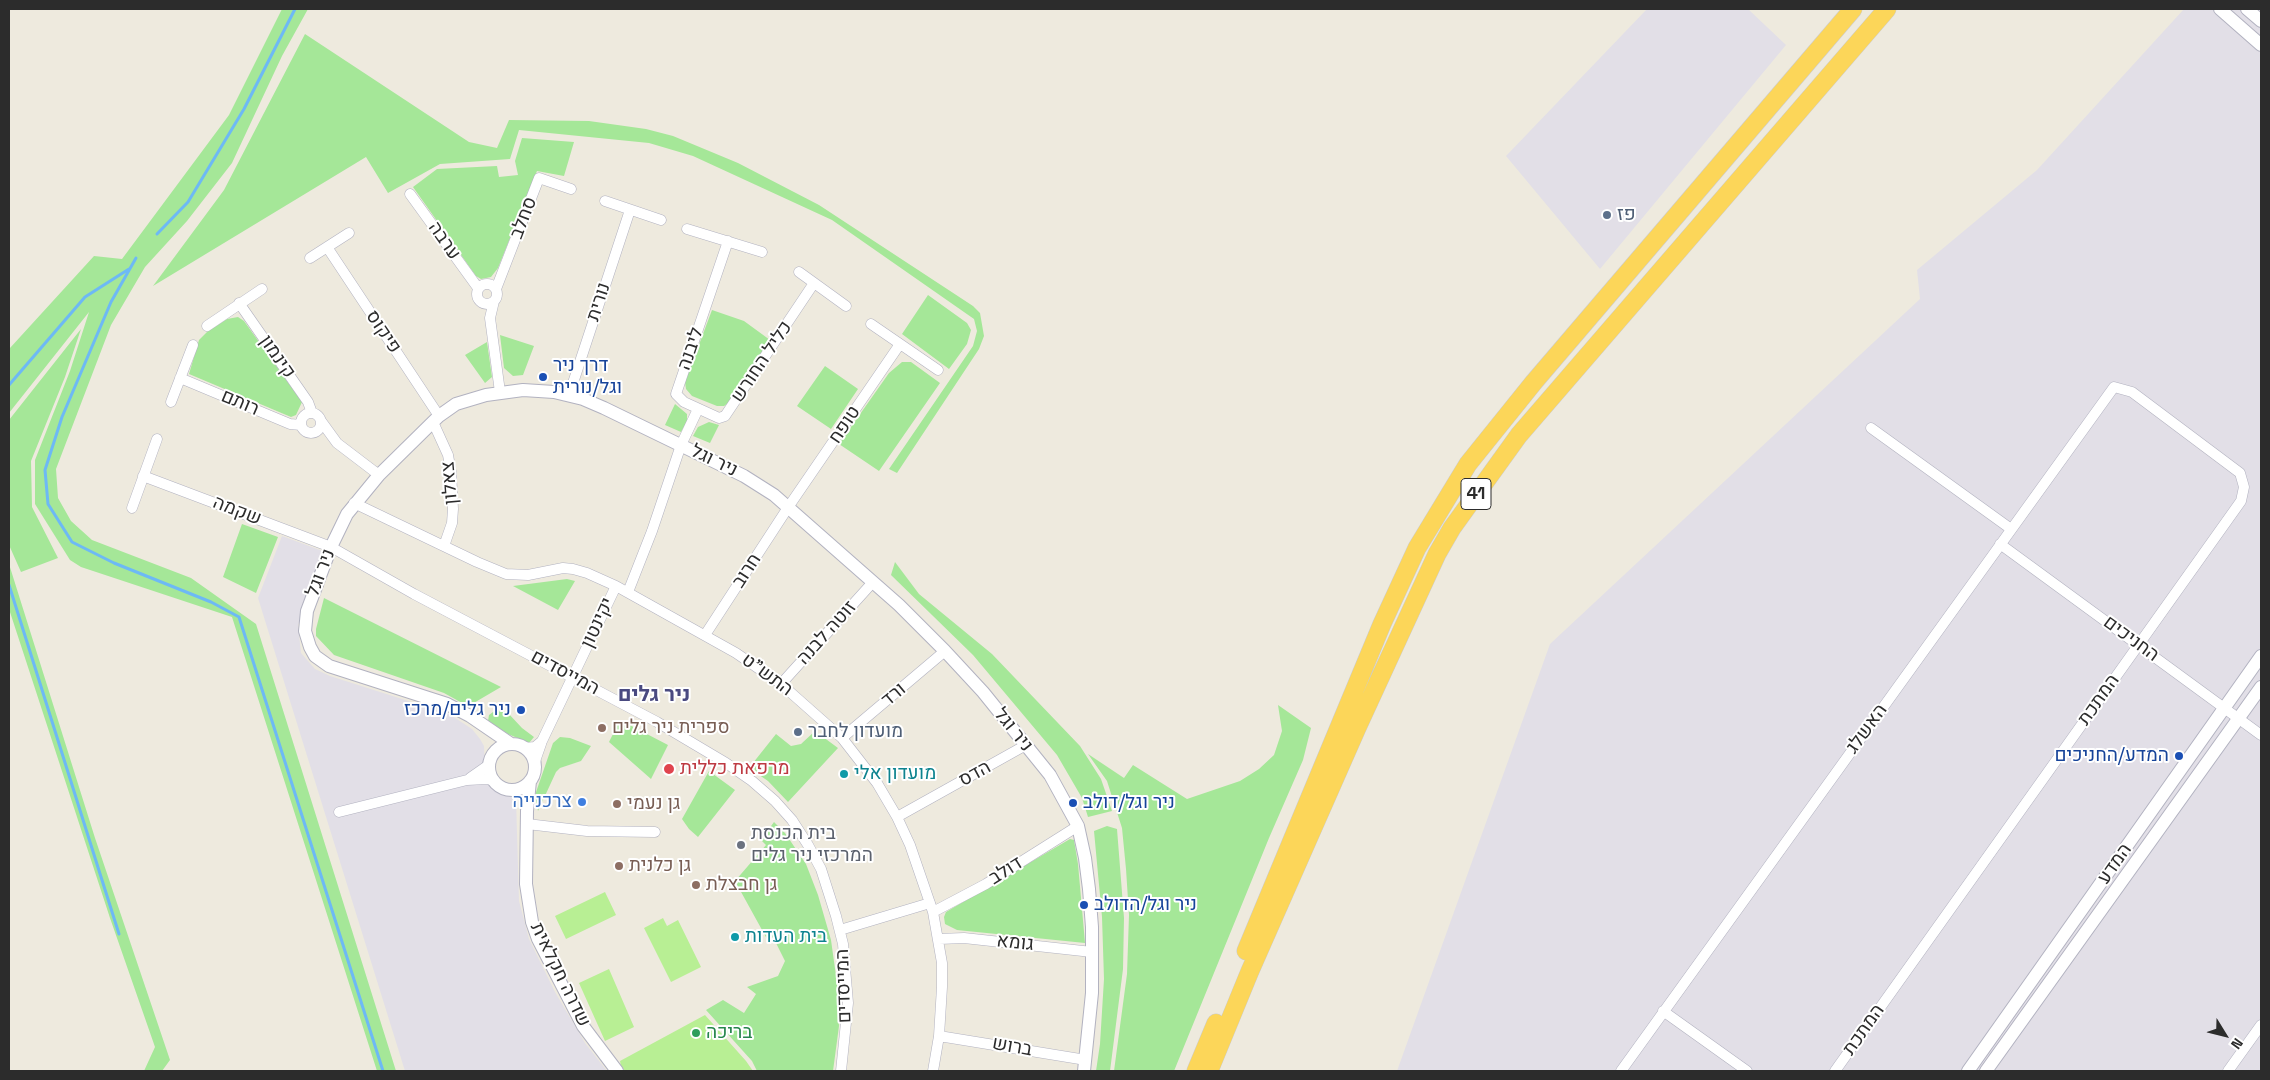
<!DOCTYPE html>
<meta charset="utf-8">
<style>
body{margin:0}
#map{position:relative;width:2270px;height:1080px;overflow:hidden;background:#eeeade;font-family:"Space Grotesk",sans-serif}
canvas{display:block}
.frame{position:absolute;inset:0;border:10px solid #2c2c2c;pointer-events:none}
.north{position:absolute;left:2200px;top:1010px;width:50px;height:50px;-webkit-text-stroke:4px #fff;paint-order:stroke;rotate:126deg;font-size:14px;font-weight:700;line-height:20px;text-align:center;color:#2c2c2c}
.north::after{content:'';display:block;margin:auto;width:18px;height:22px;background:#2c2c2c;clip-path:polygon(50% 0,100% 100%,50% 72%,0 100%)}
</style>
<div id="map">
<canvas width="2270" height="1080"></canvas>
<div class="frame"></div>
<div class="north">N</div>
</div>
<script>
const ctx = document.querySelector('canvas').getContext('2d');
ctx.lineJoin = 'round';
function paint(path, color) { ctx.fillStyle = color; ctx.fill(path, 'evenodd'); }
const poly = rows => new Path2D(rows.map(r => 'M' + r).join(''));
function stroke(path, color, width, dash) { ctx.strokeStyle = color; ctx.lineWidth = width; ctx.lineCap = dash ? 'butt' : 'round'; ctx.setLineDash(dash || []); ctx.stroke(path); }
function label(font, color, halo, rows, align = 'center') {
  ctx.font = font + ' "Space Grotesk",Heebo,sans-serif'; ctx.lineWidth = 4; ctx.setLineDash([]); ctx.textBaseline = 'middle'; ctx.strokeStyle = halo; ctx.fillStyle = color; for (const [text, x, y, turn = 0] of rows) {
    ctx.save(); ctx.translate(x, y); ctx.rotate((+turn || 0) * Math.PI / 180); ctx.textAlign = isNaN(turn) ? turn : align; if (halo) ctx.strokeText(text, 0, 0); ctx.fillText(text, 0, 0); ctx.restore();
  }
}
const industrial = poly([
 [1647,9,1748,9,1786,45,1600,269,1506,156],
 [2184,9,2261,9,2261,1071,1397,1071,1550,644,1920,299,1917,270,2037,170],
 [282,536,320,550,325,554,298,625,301,653,315,669,330,676,449,714,472,729,480,739,484,746,485,772,489,784,516,799,519,901,529,939,555,992,585,1043,607,1071,405,1071,258,598]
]);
const green = poly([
 [282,9,308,9,282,56,232,163,187,221,145,267,111,325,56,469,58,498,71,521,92,540,191,578,256,624,396,1071,377,1071,232,617,81,567,70,560,35,504,35,460,70,371,89,312,9,413,10,348,94,256,122,259,229,115],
 [305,34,469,142,497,148,509,120,589,121,646,129,673,136,738,163,819,205,973,306,980,313,984,336,979,349,897,473,889,469,973,346,977,331,974,319,832,220,693,156,649,143,519,130,510,159,440,164,388,193,366,157,153,286,224,190],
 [522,138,574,142,564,176,537,171,498,268,491,277,481,279,476,276,413,187,437,169,497,166,499,177,518,175,515,161],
 [928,295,967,323,971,330,967,344,949,369,902,334],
 [712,310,744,321,770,340,728,403,724,406,717,406,692,396,686,389,685,382],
 [238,317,244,321,302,402,296,415,291,417,189,374,199,340,207,332,227,319],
 [81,329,65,377,31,461,32,507,58,558,21,572,9,545,9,420],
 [500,335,534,346,523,375,513,376,504,368],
 [487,342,492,377,485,383,465,355],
 [902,362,911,362,940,383,879,471,839,444,889,373],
 [825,366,858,389,831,429,797,406],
 [675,404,687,414,687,421,681,432,665,425],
 [709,422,719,425,710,443,693,436,698,427],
 [242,524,278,537,256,593,223,577],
 [895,562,919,594,992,654,1080,746,1101,779,1112,811,1088,817,1082,798,1057,755,973,655,891,575],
 [9,564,95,838,170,1060,162,1071,144,1071,155,1047,110,918,9,609],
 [567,579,575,581,558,610,513,586],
 [324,598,501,687,472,704,464,704,444,693,334,655,316,636,316,629],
 [1278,705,1311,728,1303,760,1269,838,1174,1071,1114,1071,1127,974,1129,915,1126,869,1122,828,1107,781,1088,754,1124,778,1133,765,1187,799,1240,781,1259,769,1274,755,1282,731],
 [497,709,508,713,522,728,534,737,529,743,508,734,488,721,489,715],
 [620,720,668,745,651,779,609,742],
 [815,731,838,748,788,802,768,781,749,768,776,734,791,746,801,744],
 [560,737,570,738,591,746,581,761,560,768,556,772,538,811,535,795,553,743],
 [709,771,735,790,698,837,689,829,682,819],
 [774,822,785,833,806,864,818,895,831,940,837,983,839,1026,833,1071,757,1071,752,1061,706,1010,723,1000,744,1013,756,994,747,987,778,976,785,961,773,937,767,939,735,881,766,845,761,840],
 [1107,826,1117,829,1124,918,1123,969,1110,1071,1096,1071,1100,1044,1104,979,1102,917,1094,831],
 [1070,839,1074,840,1078,864,1085,943,957,930,945,924,944,917,946,912]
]);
const pitch = poly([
 [605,892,616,915,566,939,555,916],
 [663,918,667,926,678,920,701,967,671,982,644,928],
 [609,969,634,1027,605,1041,579,983],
 [705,1015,746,1061,753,1071,625,1071,621,1066,620,1061]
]);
const stream = poly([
 [157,234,188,202,244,109,295,9],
 [136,258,111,302,62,417,45,470,48,504,72,542,114,563,211,602,239,617,383,1071],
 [9,385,85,297,129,269],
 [9,585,119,934]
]);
const minor = poly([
 [410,194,478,288],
 [605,201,661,220],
 [687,229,762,252],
 [728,241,676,394,684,402,719,418,725,416,814,283],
 [327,247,439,416],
 [310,258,349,233],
 [799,272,846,306],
 '477 294a10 10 0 1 1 20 0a10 10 0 1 1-20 0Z',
 [496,289,539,178,571,189],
 [494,301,490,318,500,392],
 [239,303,308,402,312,413],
 [871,324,938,370],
 [207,326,262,289],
 [180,378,290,424,301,425],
 [569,395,630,210],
 [171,402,193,345],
 '301 423a10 10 0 1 1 20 0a10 10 0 1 1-20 0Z',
 [321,421,337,443,379,475],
 [433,422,448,455,451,472,453,509,452,523,444,546],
 [1871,428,2011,529],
 [143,476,331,547,414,594,657,722,726,763,752,781,775,801,792,820,808,845,821,869,836,916,843,944,848,1003,841,1071],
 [354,503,477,562,506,574,528,575,563,568,573,569,587,573,616,586,736,653,781,684,842,738,877,783,897,817,910,845,933,912,942,963,942,987,939,1036,933,1071],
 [132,508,157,439],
 [2000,544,2261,735],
 [628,592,652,531,681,445,698,409],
 [705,635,789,506,900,344],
 [781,684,873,582],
 [842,738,945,651],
 [524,748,535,747,542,741],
 [534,764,542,741,616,586],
 [470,778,490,764],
 [339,812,467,780,486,779,494,780],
 [897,817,1026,745],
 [527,824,587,831,655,832],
 [933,912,986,884,1078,826],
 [840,930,930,903],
 [939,939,964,938,1092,952],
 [1663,1011,1747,1071],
 [939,1036,1086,1060],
 [1621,1071,2114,387,2132,392,2240,473,2244,487,2241,501,1835,1071],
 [2228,1071,2261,1025]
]);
const tertiary = poly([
 [2220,9,2261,45],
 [2247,9,2261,21],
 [511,744,470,716,447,704,329,666,315,656,310,647,305,631,307,611,331,547,347,514,379,475,439,416,456,404,486,395,523,390,554,392,583,399,604,408,744,476,774,495,899,605,945,651,983,692,1050,775,1078,826,1085,858,1089,889,1092,927,1092,993,1084,1071],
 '489 767a23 23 0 1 1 46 0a23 23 0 1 1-46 0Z',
 [530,781,527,811,526,884,532,922,538,939,583,1026,617,1071],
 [1968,1071,2261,656],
 [1986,1071,2261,687]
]);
const trunk = poly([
 [1246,951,1382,624,1417,548,1468,464,1534,382,1853,9],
 [1196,1071,1216,1023],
 [1209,1071,1250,971,1357,728,1437,554,1452,528,1519,435,1887,9]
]);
const markers = [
 [1607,215,5,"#5c6f8a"],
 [543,377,5,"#1a4fb4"],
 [521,710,5,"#1a4fb4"],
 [602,728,5,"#8d6e63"],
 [798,732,5,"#5c6f8a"],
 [2179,756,5,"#1a4fb4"],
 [669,769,6,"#e0444e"],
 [844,774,5,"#0f9aa8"],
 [582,802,5,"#3f7fe0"],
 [1073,803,5,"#1a4fb4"],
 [617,804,5,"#8d6e63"],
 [741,845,5,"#6b7280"],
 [619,866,5,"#8d6e63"],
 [696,885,5,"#8d6e63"],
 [1084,905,5,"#1a4fb4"],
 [735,937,5,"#0f9aa8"],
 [696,1033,5,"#2e9e5b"]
];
const shields = [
 [1476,494,30]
];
const shieldNames = [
 ["41",1476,494]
];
const serviceNames = [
 ["פז",1617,215],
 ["מועדון לחבר",808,732]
];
const streetNames = [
 ["סחלב",524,218,-69],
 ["ערבה",444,241,55],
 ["נורית",599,302,-72],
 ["פיקוס",383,332,56],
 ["ליבנה",691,349,-71],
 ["קינמון",277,357,55],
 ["כליל החורש",762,362,-56],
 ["רותם",240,403,23],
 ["טופח",845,425,-56],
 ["ניר וגל",714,461,26],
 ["צאלון",450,483,-95],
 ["שקמה",237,511,21],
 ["חרוב",747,571,-57],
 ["ניר וגל",321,573,-69],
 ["יקינטון",598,623,-65],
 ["זוטה לבנה",827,633,-48],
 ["החניכים",2131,639,36],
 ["המייסדים",565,673,28],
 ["התש\"ט",767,675,36],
 ["ורד",894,695,-40],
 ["המתכת",2099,700,-55],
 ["האשלג",1867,729,-54],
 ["ניר וגל",1013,730,51],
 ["הדס",975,774,-29],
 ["המדע",2115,864,-55],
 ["דולב",1006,871,-32],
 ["גומא",1015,943,6],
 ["שדרה חקלאית",560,975,64],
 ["המייסדים",844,986,-92],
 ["המתכת",1864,1030,-55],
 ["ברוש",1012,1047,10]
];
const transitNames = [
 ["דרך ניר",553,366],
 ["וגל/נורית",553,388],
 ["ניר גלים/מרכז",511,710,"right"],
 ["המדע/החניכים",2169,756,"right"],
 ["ניר וגל/דולב",1083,803],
 ["ניר וגל/הדולב",1094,905]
];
const educationNames = [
 ["ספרית ניר גלים",612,728],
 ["גן נעמי",627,804],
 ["גן כלנית",629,866],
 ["גן חבצלת",706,885]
];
const healthNames = [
 ["מרפאת כללית",680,769]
];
const cultureNames = [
 ["מועדון אלי",854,774],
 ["בית העדות",745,937]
];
const shopNames = [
 ["צרכנייה",572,802]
];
const worshipNames = [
 ["בית הכנסת",751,834],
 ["המרכזי ניר גלים",751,856]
];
const leisureNames = [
 ["בריכה",706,1033]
];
const quarterNames = [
 ["ניר גלים",654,695]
];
paint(industrial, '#e2dfe7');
paint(green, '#a5e798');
paint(pitch, '#b8ef94');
stroke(stream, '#6db9f5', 3);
stroke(minor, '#b2b2c0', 11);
stroke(tertiary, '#b2b2c0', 14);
stroke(trunk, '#ccc', 19);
stroke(minor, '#fff', 10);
stroke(tertiary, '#fff', 12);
stroke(trunk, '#fcd659', 18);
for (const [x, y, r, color] of markers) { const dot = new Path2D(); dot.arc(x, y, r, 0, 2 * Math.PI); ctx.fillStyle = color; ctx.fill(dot); stroke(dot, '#fff', 2); }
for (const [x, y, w] of shields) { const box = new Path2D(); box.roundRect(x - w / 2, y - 15.5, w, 31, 4); ctx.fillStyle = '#fff'; ctx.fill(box); stroke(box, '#2c2c2c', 1); }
label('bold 18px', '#2c2c2c', null, shieldNames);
label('19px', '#4e5e75', '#fff', serviceNames, 'left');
label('19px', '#2c2c2c', '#fff', streetNames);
label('19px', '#164399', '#fff', transitNames, 'left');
label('19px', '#785e54', '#fff', educationNames, 'left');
label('19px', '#be3a42', '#fff', healthNames, 'left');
label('19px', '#0d838f', '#fff', cultureNames, 'left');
label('19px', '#366cbe', '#fff', shopNames, 'right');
label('19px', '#5b616d', '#fff', worshipNames, 'left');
label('19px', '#27864d', '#fff', leisureNames, 'left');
label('bold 21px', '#4a4a80', '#fff', quarterNames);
</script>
